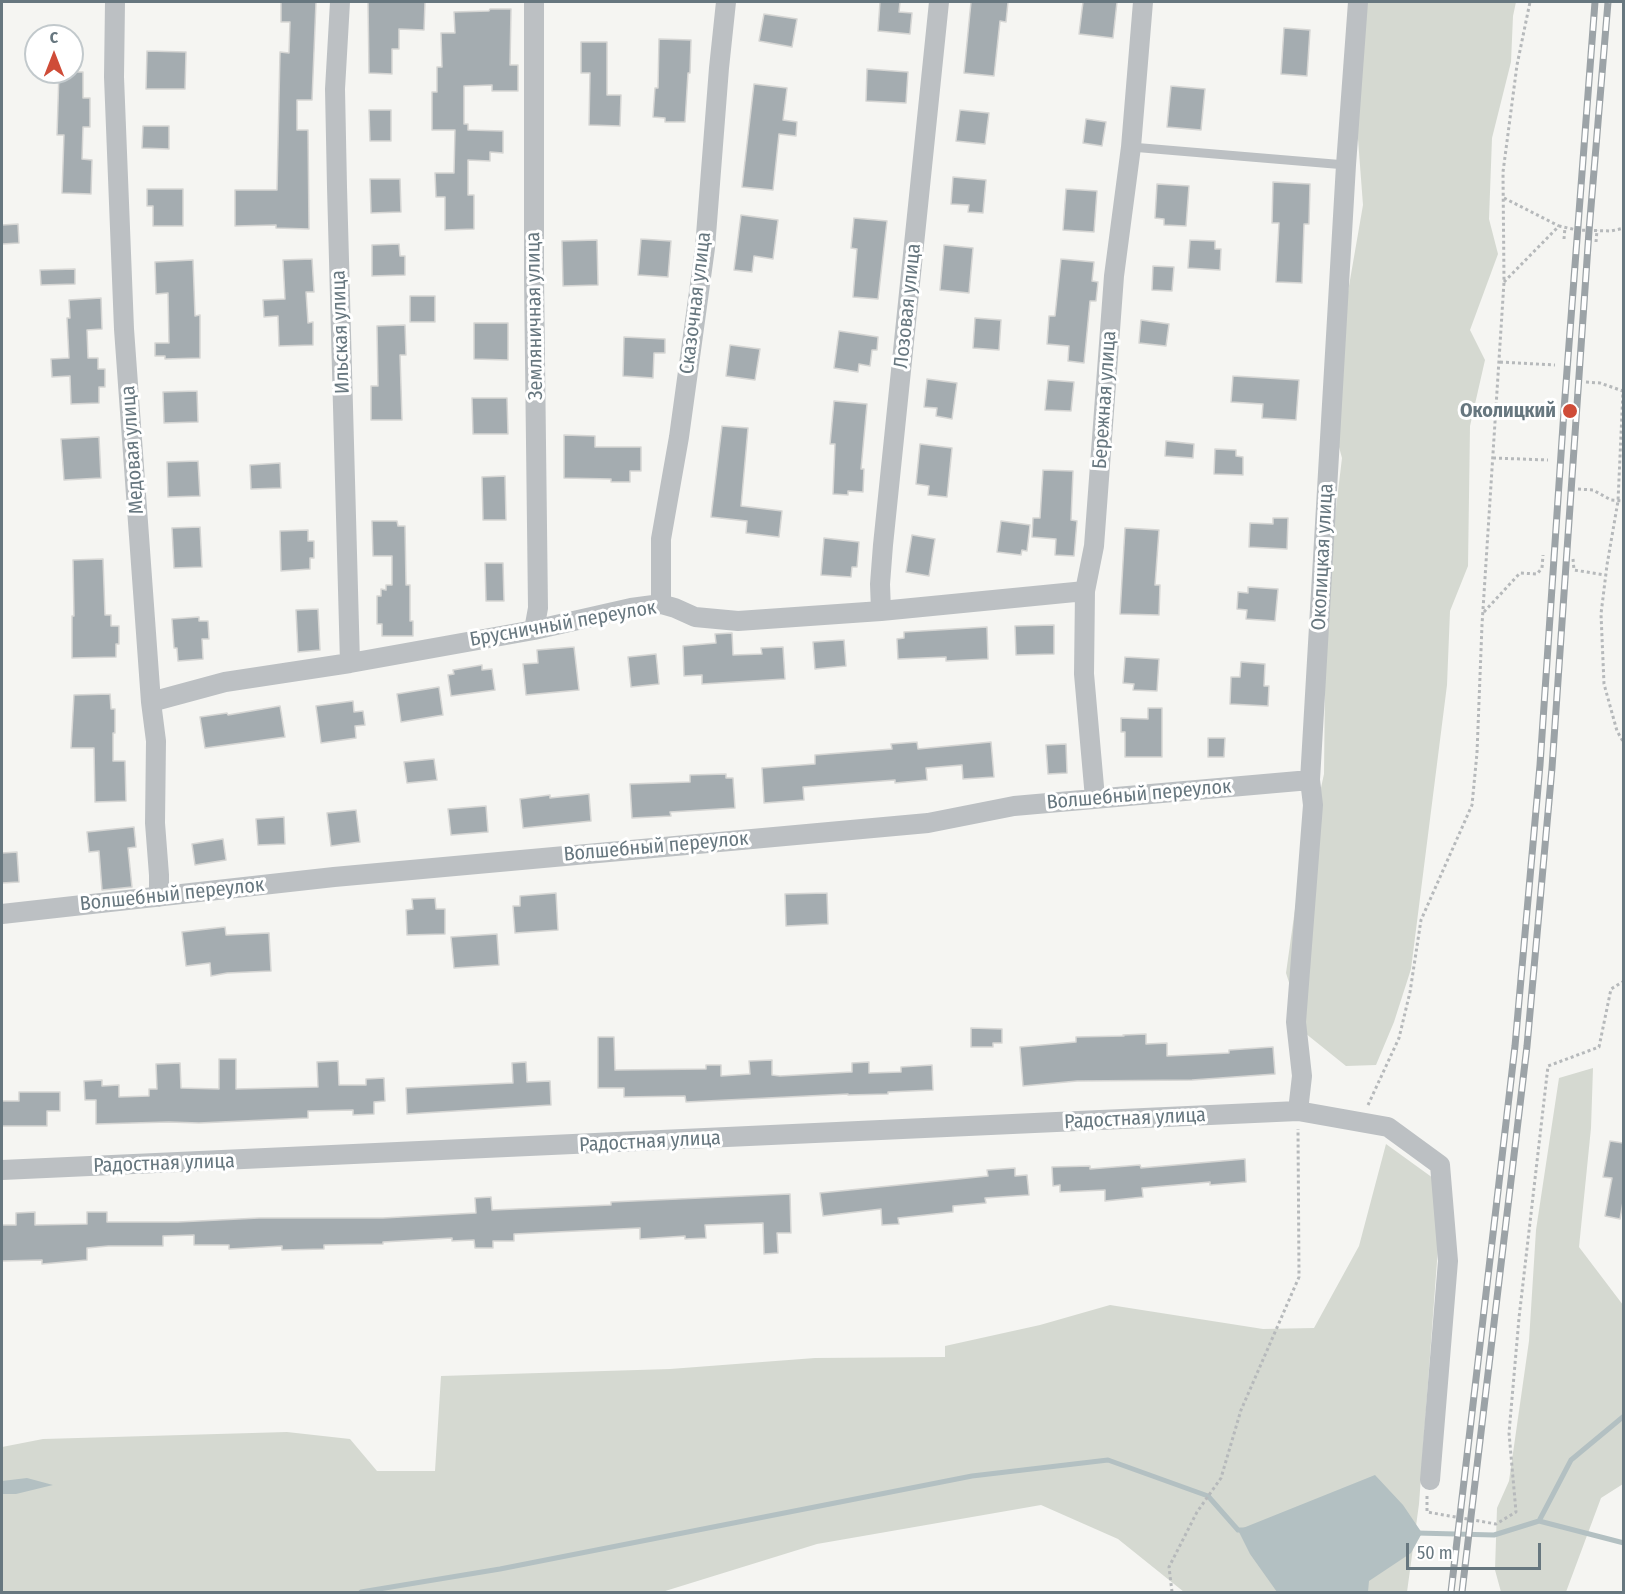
<!DOCTYPE html>
<meta charset="utf-8">
<style>
body{margin:0}
#map{position:relative;width:1625px;height:1594px;overflow:hidden;background:#f5f5f2;font-family:"Fira Sans Condensed",sans-serif}
canvas{display:block}
.frame{position:absolute;inset:0;border:3px solid #67777f;pointer-events:none}
.north{position:absolute;left:24px;top:24px;width:60px;height:60px;box-sizing:border-box;background:#fff;border:2px solid #c2c9cc;border-radius:50%;rotate:0deg;font-size:16px;font-weight:700;line-height:24px;text-align:center;color:#67777f}
.north::after{content:'';display:block;margin:auto;width:21px;height:27px;background:#cf4c38;clip-path:polygon(50% 0,100% 100%,50% 72%,0 100%)}
.scale{position:absolute;left:1406px;top:1543px;width:135px;height:27px;box-sizing:border-box;border:3px solid #67777f;border-top:0;padding-left:8px;font-size:18px;line-height:21px;white-space:nowrap;color:#67777f;-webkit-text-stroke:4px #fff;paint-order:stroke}
</style>
<div id="map">
<canvas width="1625" height="1594"></canvas>
<div class="frame"></div>
<div class="north">С</div>
<div class="scale">50 m</div>
</div>
<script>
const ctx = document.querySelector('canvas').getContext('2d');
ctx.lineJoin = 'round';
function paint(path, color) { ctx.fillStyle = color; ctx.fill(path, 'evenodd'); }
const poly = rows => new Path2D(rows.map(r => 'M' + r).join(''));
function stroke(path, color, width, dash) { ctx.strokeStyle = color; ctx.lineWidth = width; ctx.lineCap = dash ? 'butt' : 'round'; ctx.setLineDash(dash || []); ctx.stroke(path); }
function label(font, color, halo, rows, align = 'center') {
  ctx.font = font + ' "Fira Sans Condensed",sans-serif'; ctx.lineWidth = 6; ctx.setLineDash([]); ctx.textBaseline = 'middle'; ctx.strokeStyle = halo; ctx.fillStyle = color; for (const [text, x, y, turn = 0] of rows) {
    ctx.save(); ctx.translate(x, y); ctx.rotate((+turn || 0) * Math.PI / 180); ctx.textAlign = isNaN(turn) ? turn : align; if (halo) ctx.strokeText(text, 0, 0); ctx.fillText(text, 0, 0); ctx.restore();
  }
}
const green = poly([
 [1357,2,1516,2,1513,16,1511,62,1492,138,1489,219,1498,254,1470,330,1485,360,1470,426,1468,566,1450,611,1447,685,1411,969,1394,1022,1376,1065,1346,1066,1305,1033,1286,973,1296,902,1324,774,1326,592,1342,458,1328,407,1363,205,1356,113],
 [1593,1068,1591,1128,1579,1247,1623,1305,1623,1484,1601,1498,1566,1592,1501,1592,1495,1570,1497,1508,1509,1481,1529,1341,1536,1230,1559,1078],
 [1386,1144,1433,1178,1440,1221,1419,1504,1407,1592,1184,1592,1118,1539,1041,1505,817,1544,662,1592,2,1592,2,1447,43,1439,287,1432,350,1439,377,1471,435,1471,441,1376,670,1369,815,1358,945,1357,945,1346,1040,1325,1110,1305,1263,1329,1314,1328,1359,1246]
]);
const water = poly([
 [1375,1475,1403,1505,1422,1533,1411,1553,1369,1581,1368,1592,1277,1592,1250,1554,1238,1530],
 [27,1478,53,1485,16,1494,2,1494,2,1481]
]);
const stream = poly([
 [1539,1521,1624,1543],
 [1417,1533,1494,1535,1539,1521,1571,1460,1624,1416],
 [361,1592,500,1569,972,1476,1108,1460,1208,1496,1238,1530,1245,1530]
]);
const building = poly([
 [281,2,316,2,312,100,297,100,297,130,308,130,309,229,276,228,276,225,235,226,235,190,277,190,280,52,289,53,290,22,281,22,281,2],
 [368,2,425,2,424,30,399,29,399,49,392,49,392,74,369,73,368,2],
 [880,2,900,2,899,12,912,13,910,34,878,31,880,2],
 [971,2,1008,2,1006,22,1000,21,994,76,964,73,971,2],
 [1083,2,1117,2,1113,38,1079,34,1083,2],
 [490,9,511,9,510,65,518,65,518,91,492,91,492,85,464,86,464,124,468,124,468,130,503,131,503,153,490,152,490,161,468,160,468,195,474,195,474,229,445,230,445,197,436,197,435,173,454,173,455,130,432,130,432,92,437,92,437,67,442,67,441,33,455,33,454,12,489,11,490,9],
 [764,14,797,19,792,47,759,41,764,14],
 [1284,28,1310,30,1307,76,1281,74,1284,28],
 [659,39,691,40,690,73,688,73,685,122,665,122,665,118,653,117,655,88,658,88,659,39],
 [581,42,607,42,607,95,621,95,620,126,589,125,590,73,581,73,581,42],
 [147,51,186,52,185,89,146,89,147,51],
 [867,69,908,72,906,103,866,101,867,69],
 [59,72,83,72,83,98,90,98,90,127,83,127,82,159,92,160,91,194,62,193,64,135,57,135,59,72],
 [754,84,787,88,783,120,797,122,796,136,779,134,773,190,742,187,754,84],
 [1171,86,1205,89,1201,130,1167,127,1171,86],
 [369,110,391,110,391,141,370,141,369,110],
 [960,110,989,113,985,144,956,141,960,110],
 [1086,119,1106,122,1102,146,1083,143,1086,119],
 [143,126,169,126,169,149,142,148,143,126],
 [953,177,986,180,983,213,968,212,969,205,951,204,953,177],
 [370,179,400,179,401,212,371,213,370,179],
 [1273,182,1310,184,1309,224,1304,224,1302,283,1276,282,1279,223,1272,223,1273,182],
 [1157,184,1189,186,1186,226,1164,225,1164,219,1155,218,1157,184],
 [147,189,183,189,183,226,153,226,153,206,147,206,147,189],
 [1066,189,1097,191,1094,232,1063,230,1066,189],
 [741,215,778,220,773,259,754,256,752,272,734,270,741,215],
 [854,218,887,221,878,299,853,297,857,249,851,248,854,218],
 [18,224,19,243,2,244,2,225,18,224],
 [641,239,671,241,668,277,638,275,641,239],
 [597,240,598,285,563,286,562,241,597,240],
 [1190,240,1215,241,1215,249,1221,249,1220,270,1188,268,1190,240],
 [399,244,400,256,405,256,405,275,372,276,372,245,399,244],
 [944,245,973,248,969,293,940,290,944,245],
 [312,259,314,292,306,292,308,323,313,322,313,345,279,346,278,316,264,317,263,300,285,299,283,260,312,259],
 [1061,259,1094,262,1092,281,1098,282,1096,301,1090,301,1084,363,1068,361,1069,346,1047,344,1049,316,1055,316,1061,259],
 [193,260,195,316,200,315,200,358,165,359,165,356,155,356,155,343,169,343,168,293,156,294,155,262,193,260],
 [1153,266,1174,267,1172,291,1152,290,1153,266],
 [75,269,75,284,41,285,40,270,75,269],
 [410,296,435,296,435,322,410,322,410,296],
 [101,298,102,329,87,330,88,358,98,358,98,369,105,369,105,387,99,387,99,403,71,404,70,376,52,377,51,359,69,358,67,318,70,318,69,300,101,298],
 [975,318,1001,320,999,350,973,348,975,318],
 [1141,320,1169,324,1166,346,1139,343,1141,320],
 [474,323,508,323,508,360,474,359,474,323],
 [405,325,406,355,400,355,402,420,371,420,371,386,378,386,377,326,405,325],
 [839,331,878,337,877,350,872,350,870,366,859,364,858,372,834,368,839,331],
 [624,337,665,339,665,353,654,353,653,378,623,376,624,337],
 [730,345,760,349,755,380,726,376,730,345],
 [1233,376,1299,380,1296,420,1262,418,1263,404,1231,402,1233,376],
 [927,379,957,383,952,419,936,416,937,408,924,407,927,379],
 [1048,380,1074,382,1071,411,1045,410,1048,380],
 [197,391,198,422,164,423,163,392,197,391],
 [472,398,507,398,508,434,473,434,472,398],
 [834,401,867,404,861,469,864,469,863,492,848,491,848,495,833,494,835,444,830,444,834,401],
 [722,426,748,428,741,506,782,511,779,537,746,533,747,521,711,517,722,426],
 [564,435,595,436,595,447,641,447,641,471,630,471,630,482,611,482,611,479,564,478,564,435],
 [99,437,101,478,64,480,61,439,99,437],
 [1166,441,1194,444,1193,458,1165,456,1166,441],
 [920,444,952,448,947,497,928,495,929,486,916,484,920,444],
 [1215,449,1236,450,1236,456,1243,457,1243,475,1214,474,1215,449],
 [198,461,200,496,168,497,167,462,198,461],
 [280,463,281,488,251,489,250,465,280,463],
 [1043,470,1073,471,1071,520,1077,521,1074,556,1055,555,1056,539,1032,537,1033,518,1040,518,1043,470],
 [505,476,506,520,483,520,482,477,505,476],
 [1273,518,1288,518,1287,549,1249,547,1250,523,1273,524,1273,518],
 [372,521,397,521,398,526,405,526,406,585,410,585,410,621,413,621,413,636,382,636,382,624,377,624,377,596,381,596,381,589,386,590,386,585,392,585,392,556,373,556,372,521],
 [1001,521,1030,525,1027,551,1022,550,1021,555,997,552,1001,521],
 [200,527,202,567,174,568,172,528,200,527],
 [1125,528,1159,530,1155,585,1160,585,1159,615,1120,614,1125,528],
 [308,530,308,541,314,541,314,558,310,558,310,569,281,571,280,531,308,530],
 [912,535,935,539,929,576,906,572,912,535],
 [824,538,859,542,857,567,852,567,851,577,821,575,824,538],
 [103,559,105,615,111,615,111,626,119,626,119,644,116,644,116,657,72,658,72,616,74,616,73,560,103,559],
 [485,563,503,563,504,601,486,601,485,563],
 [1248,587,1278,589,1275,621,1246,619,1247,610,1237,609,1238,592,1248,593,1248,587],
 [318,609,320,650,298,652,296,610,318,609],
 [199,617,199,621,208,621,209,639,202,639,203,659,178,661,177,648,174,648,172,619,199,617],
 [1054,625,1054,654,1016,655,1015,626,1054,625],
 [987,627,988,659,946,661,946,657,898,659,897,639,904,638,904,632,987,627],
 [732,633,733,655,762,654,761,648,783,647,785,679,702,684,702,675,684,676,683,646,716,643,715,634,732,633],
 [844,640,846,666,815,669,813,642,844,640],
 [574,647,579,690,526,695,523,664,538,663,537,650,574,647],
 [656,654,659,684,631,687,628,657,656,654],
 [1125,657,1159,659,1157,691,1133,690,1134,684,1123,683,1125,657],
 [1241,662,1265,664,1264,686,1269,686,1268,706,1230,704,1231,677,1240,677,1241,662],
 [482,665,482,670,492,669,495,690,451,696,448,675,454,674,453,670,482,665],
 [439,687,443,715,401,722,397,694,439,687],
 [110,694,111,709,115,709,115,733,113,733,113,761,125,761,126,801,95,802,94,748,71,748,74,695,110,694],
 [353,701,354,712,363,711,365,725,355,726,356,738,321,743,316,706,353,701],
 [280,706,285,737,205,748,200,717,227,713,228,715,280,706],
 [1148,708,1162,708,1162,757,1125,757,1125,732,1121,732,1121,718,1148,719,1148,708],
 [1208,738,1225,738,1224,757,1208,757,1208,738],
 [917,742,918,749,991,742,994,777,963,779,962,765,926,768,927,780,895,783,895,780,803,787,804,800,764,803,762,768,815,764,815,755,892,749,891,744,917,742],
 [1066,744,1067,773,1048,774,1046,745,1066,744],
 [434,759,437,780,407,783,404,762,434,759],
 [726,774,726,778,733,778,735,808,670,812,671,816,632,818,630,784,690,782,690,775,726,774],
 [589,794,591,821,523,828,520,799,550,795,550,798,589,794],
 [486,806,488,832,451,835,448,809,486,806],
 [356,810,360,842,331,846,327,813,356,810],
 [284,817,285,844,258,845,256,819,284,817],
 [134,827,136,847,128,848,132,887,102,890,99,851,89,852,87,832,134,827],
 [223,839,226,860,195,865,192,844,223,839],
 [17,852,19,882,2,883,2,853,17,852],
 [556,893,558,930,515,933,513,906,520,906,520,896,556,893],
 [827,893,828,924,786,926,785,894,827,893],
 [435,898,436,909,445,909,445,934,407,935,406,910,413,909,412,899,435,898],
 [225,927,226,935,269,933,271,971,227,973,211,976,210,963,186,966,182,932,225,927],
 [497,934,499,965,454,968,451,937,497,934],
 [971,1028,1002,1029,1002,1043,993,1043,993,1047,971,1047,971,1028],
 [1146,1034,1146,1044,1167,1043,1167,1056,1229,1053,1229,1050,1273,1047,1275,1074,1192,1080,1077,1081,1023,1086,1020,1047,1076,1042,1076,1037,1124,1036,1123,1035,1146,1034],
 [598,1037,614,1037,615,1070,706,1069,706,1065,721,1065,721,1076,750,1074,749,1061,772,1060,772,1075,780,1076,852,1072,852,1063,869,1062,869,1073,901,1072,901,1067,932,1065,933,1090,888,1092,888,1094,848,1095,848,1094,686,1102,685,1096,624,1097,624,1088,598,1088,598,1037],
 [219,1059,236,1059,236,1089,318,1087,317,1062,338,1061,339,1085,366,1085,366,1079,384,1078,385,1101,374,1102,374,1114,353,1115,353,1110,308,1111,308,1118,199,1123,169,1122,96,1124,96,1100,85,1100,84,1081,102,1080,102,1086,119,1085,119,1097,149,1096,149,1089,157,1089,156,1064,180,1063,181,1088,219,1089,219,1059],
 [526,1062,527,1082,550,1081,551,1105,407,1114,406,1088,513,1083,512,1063,526,1062],
 [19,1092,60,1092,60,1111,47,1111,47,1126,2,1126,2,1101,19,1101,19,1092],
 [1610,1141,1623,1143,1623,1202,1620,1219,1605,1216,1612,1178,1603,1177,1610,1141],
 [1245,1159,1246,1182,1210,1185,1210,1182,1142,1188,1143,1197,1105,1201,1105,1190,1060,1192,1060,1185,1053,1186,1052,1167,1090,1166,1090,1169,1140,1165,1141,1168,1245,1159],
 [1015,1168,1015,1176,1027,1175,1029,1195,985,1198,986,1203,953,1206,953,1212,898,1218,899,1224,882,1225,881,1209,823,1216,820,1193,988,1176,987,1170,1015,1168],
 [790,1194,791,1233,777,1233,778,1253,764,1254,763,1223,705,1225,706,1238,685,1239,685,1236,640,1239,640,1228,514,1234,514,1241,493,1241,493,1248,475,1248,474,1240,452,1241,452,1238,383,1242,383,1244,324,1245,324,1249,282,1250,282,1246,229,1249,229,1245,194,1245,194,1235,163,1236,163,1246,108,1246,87,1248,87,1260,42,1264,42,1260,2,1261,2,1225,16,1225,16,1213,35,1212,35,1225,87,1224,87,1212,107,1212,107,1222,178,1222,259,1218,383,1218,476,1213,475,1198,491,1197,492,1210,611,1205,611,1202,790,1194]
]);
const path = poly([
 [1504,198,1559,226],
 [1564,239,1565,227],
 [1596,242,1597,230],
 [1504,282,1559,226,1577,230,1611,231,1624,228],
 [1500,362,1555,365],
 [1586,382,1600,383,1623,391,1618,501,1607,565,1601,614,1604,684,1617,731,1624,743],
 [1493,458,1548,460],
 [1578,489,1593,490,1611,500,1624,501],
 [1573,559,1574,570,1605,575],
 [1484,612,1520,573,1537,574,1542,568,1543,555],
 [1368,1105,1399,1038,1410,992,1421,920,1472,805,1477,753,1482,625,1504,282,1503,172,1517,65,1530,2],
 [1427,1496,1427,1512,1496,1524,1516,1512,1509,1433,1519,1318,1548,1066,1599,1047,1611,989,1624,981],
 [1172,1592,1169,1567,1197,1512,1221,1478,1241,1410,1299,1277,1298,1129]
]);
const service = poly([
 [1131,147,1346,165]
]);
const minor = poly([
 [115,2,114,77,124,329,151,702,156,741,155,823,159,875,159,897],
 [340,2,335,89,337,187,350,663],
 [534,2,534,277,538,608,534,630],
 [661,604,661,539,679,437,705,248,719,68,726,2],
 [881,611,880,584,883,545,939,2],
 [151,702,225,682,350,663,534,630,631,608,661,604,675,608,695,617,738,621,881,611,1085,591],
 [1095,798,1084,674,1085,591,1094,546,1114,276,1131,147,1143,2],
 [2,914,334,877,928,823,1014,806,1310,780],
 [1298,1111,1302,1076,1296,1022,1313,805,1310,780,1346,165,1358,2],
 [2,1170,1298,1111,1388,1127,1440,1165,1448,1261,1430,1480]
]);
const rail = poly([
 [1451,1592,1515,1046,1540,765,1564,410,1595,2],
 [1462,1592,1527,1046,1552,768,1589,231,1608,2]
]);
const markers = [
 [1570,411,8,"#cf4c38"]
];
const streetNames = [
 ["Сказочная улица",696,303,-83],
 ["Лозовая улица",908,306,-84],
 ["Земляничная улица",535,316,-91],
 ["Ильская улица",341,332,-92],
 ["Бережная улица",1105,400,-86],
 ["Медовая улица",133,450,-94],
 ["Околицкая улица",1323,557,-87],
 ["Брусничный переулок",563,624,-10],
 ["Волшебный переулок",1139,795,-5],
 ["Волшебный переулок",656,847,-5],
 ["Волшебный переулок",172,895,-6],
 ["Радостная улица",1135,1119,-3],
 ["Радостная улица",650,1142,-3],
 ["Радостная улица",164,1164,-2]
];
const poiNames = [
 ["Околицкий",1556,411]
];
paint(green, '#d5d9d1');
paint(water, '#b3c0c2');
stroke(stream, '#b3c0c2', 5);
paint(building, '#a4acb0');
stroke(building, '#d6d6d4', 1.5);
stroke(path, '#b6b9bb', 3, [3, 3]);
stroke(service, '#bcc0c3', 9);
stroke(minor, '#bcc0c3', 20);
stroke(rail, '#9ca3a7', 7);
stroke(rail, '#fff', 4.5, [14]);
for (const [x, y, r, color] of markers) { const dot = new Path2D(); dot.arc(x, y, r, 0, 2 * Math.PI); ctx.fillStyle = color; ctx.fill(dot); stroke(dot, '#fff', 2); }
label('20px', '#67777f', '#fff', streetNames);
label('bold 20px', '#67777f', '#fff', poiNames, 'right');
</script>
